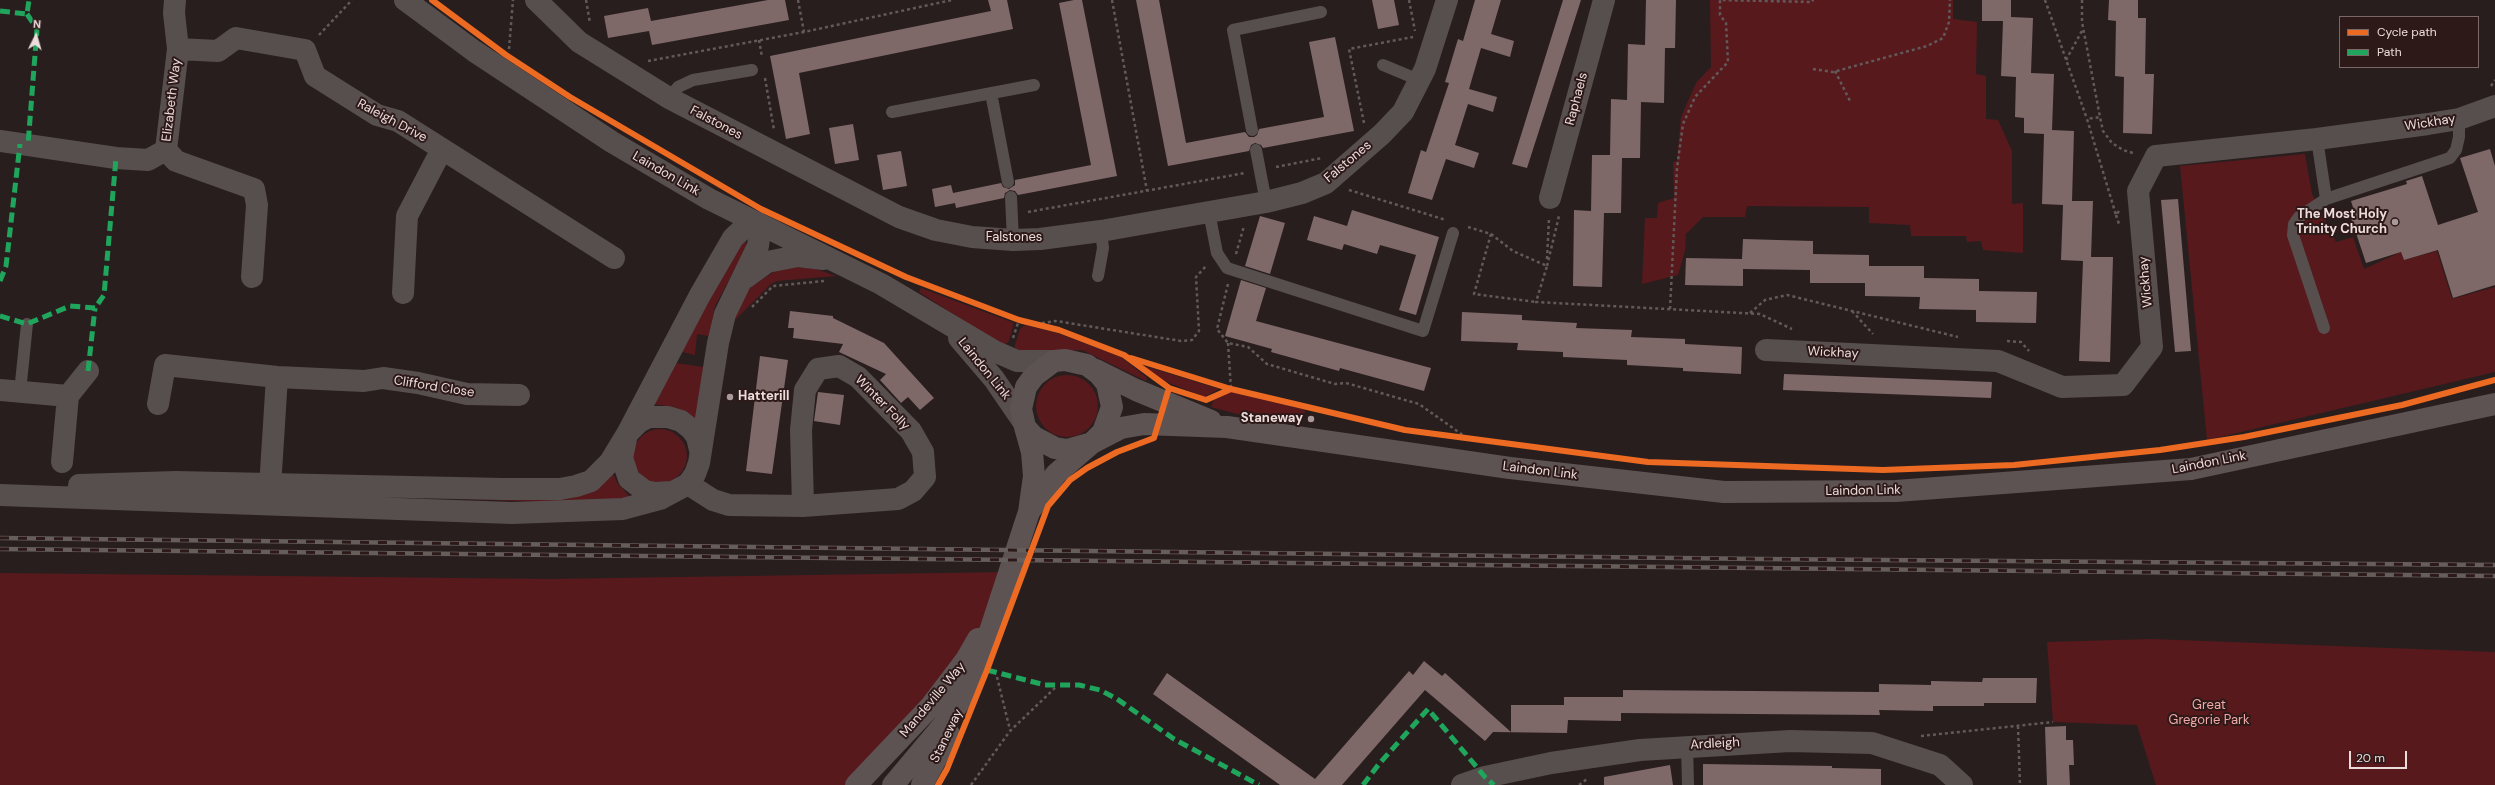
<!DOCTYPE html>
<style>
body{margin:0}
#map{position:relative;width:2495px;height:785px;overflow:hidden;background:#291e1e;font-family:"DM Sans",sans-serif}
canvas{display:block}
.legend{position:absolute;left:2339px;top:16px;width:140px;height:52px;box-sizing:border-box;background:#2e1919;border:1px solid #7a6767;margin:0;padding:5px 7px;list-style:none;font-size:12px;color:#ecdddc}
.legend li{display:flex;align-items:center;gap:8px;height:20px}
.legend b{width:20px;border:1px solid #7a6767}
.north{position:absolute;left:16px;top:16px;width:40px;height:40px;-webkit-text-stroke:3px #2e1919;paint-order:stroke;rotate:5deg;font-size:11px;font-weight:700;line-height:16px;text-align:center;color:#ecdddc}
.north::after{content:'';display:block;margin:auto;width:14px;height:18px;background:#ecdddc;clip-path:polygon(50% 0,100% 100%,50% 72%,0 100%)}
.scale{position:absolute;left:2349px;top:751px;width:58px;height:18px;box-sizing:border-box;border:2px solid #ecdddc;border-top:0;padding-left:5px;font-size:12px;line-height:14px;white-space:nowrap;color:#ecdddc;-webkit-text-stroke:3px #2e1919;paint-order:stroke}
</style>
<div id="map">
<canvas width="2495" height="785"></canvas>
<ul class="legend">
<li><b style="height:5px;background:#ed6a23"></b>Cycle path</li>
<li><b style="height:5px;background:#20a55d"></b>Path</li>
</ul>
<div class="north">N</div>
<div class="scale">20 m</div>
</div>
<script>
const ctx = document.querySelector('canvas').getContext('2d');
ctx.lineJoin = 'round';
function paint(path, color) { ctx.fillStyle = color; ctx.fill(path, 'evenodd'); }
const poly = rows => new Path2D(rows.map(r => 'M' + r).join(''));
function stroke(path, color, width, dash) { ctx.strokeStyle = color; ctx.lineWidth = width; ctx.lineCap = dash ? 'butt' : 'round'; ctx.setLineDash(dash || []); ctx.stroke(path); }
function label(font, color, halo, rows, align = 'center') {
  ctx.font = font + ' "DM Sans",sans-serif'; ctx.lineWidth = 4; ctx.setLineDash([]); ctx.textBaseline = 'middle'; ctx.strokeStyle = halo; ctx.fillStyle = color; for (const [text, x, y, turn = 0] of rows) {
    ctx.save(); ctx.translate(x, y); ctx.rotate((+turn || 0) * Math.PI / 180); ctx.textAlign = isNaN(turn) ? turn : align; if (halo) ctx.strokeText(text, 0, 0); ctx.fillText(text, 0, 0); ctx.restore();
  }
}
const green = poly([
 [1710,0,1953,0,1953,19,1977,22,1976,74,1986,76,1986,119,1998,120,2012,151,2012,204,2023,203,2023,253,1983,250,1981,241,1967,242,1966,236,1911,236,1910,225,1869,223,1869,207,1747,206,1745,217,1703,217,1686,234,1685,251,1678,275,1642,284,1645,218,1657,218,1658,203,1674,198,1673,162,1677,161,1681,117,1696,83,1711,67],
 [2305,154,2312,194,2336,242,2353,237,2364,269,2401,252,2404,260,2437,251,2452,299,2495,287,2495,372,2207,440,2180,166],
 [744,240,746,241,747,247,715,306,709,336,697,334,695,355,682,352,739,243],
 [796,267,816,269,836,276,777,281,771,284,735,320,732,320,745,293,752,286,775,271],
 [921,288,1014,323,1009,341,1003,346,919,292],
 [1025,325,1057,333,1121,357,1147,378,1146,381,1082,350,1022,353,1015,349,1015,345,1020,329],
 [675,363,704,367,698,417,695,419,674,407,653,404],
 [1141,365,1219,389,1204,397,1162,380],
 '1036 406a31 31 0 1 1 62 0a31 31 0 1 1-62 0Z',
 [1232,391,1305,410,1304,418,1245,416,1211,407,1214,399],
 '633 456a27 27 0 1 1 54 0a27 27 0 1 1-54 0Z',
 [613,474,618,484,631,498,571,503,384,496,568,499,580,495],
 [1008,572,966,660,856,785,0,785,0,573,549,579],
 [2151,639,2495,652,2495,785,2156,785,2137,725,2053,722,2047,642]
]);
const building = poly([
 [768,0,785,0,789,20,652,45,649,31,608,38,604,16,648,8,651,21],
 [988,0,1007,0,1013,29,799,73,810,134,786,139,770,56,991,11],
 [1074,0,1082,0,1117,176,1018,195,1015,191,1010,190,1005,193,1004,198,956,208,955,203,935,207,932,189,951,185,953,193,1001,183,1003,187,1009,189,1015,185,1015,180,1091,165,1059,3],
 [1136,0,1159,0,1186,143,1245,132,1249,137,1254,137,1257,135,1259,129,1324,117,1309,42,1335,37,1354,131,1263,148,1261,145,1255,143,1251,145,1249,151,1168,166],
 [1372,0,1394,0,1399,25,1378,29],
 [1475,0,1501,0,1491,34,1514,41,1510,57,1481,48,1469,89,1497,97,1493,112,1468,104,1455,145,1479,153,1474,168,1446,159,1432,200,1408,193,1421,150,1426,152,1449,83,1445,82,1458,39,1463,41],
 [1563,0,1581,0,1527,168,1512,164],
 [1646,0,1676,0,1675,48,1665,48,1664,103,1641,102,1640,158,1622,158,1621,213,1604,213,1602,287,1573,286,1574,210,1591,211,1592,155,1610,155,1611,99,1627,100,1628,44,1645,45],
 [1982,0,2011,0,2011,17,2033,18,2031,73,2054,74,2052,130,2074,131,2072,201,2093,201,2091,257,2113,257,2110,362,2079,361,2083,261,2061,260,2063,205,2042,204,2044,134,2024,133,2024,118,2015,117,2016,77,2001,76,2003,21,1982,21],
 [2109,0,2138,0,2138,18,2146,18,2145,74,2154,74,2152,134,2123,133,2124,77,2115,76,2116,21,2108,20],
 [853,124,859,160,835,164,829,128],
 [2490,149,2495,166,2495,285,2453,298,2438,250,2404,260,2401,252,2366,263,2351,218,2356,217,2351,201,2407,184,2406,181,2422,176,2438,225,2478,212,2460,158],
 [901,151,907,186,883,190,877,155],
 [2178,199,2191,351,2175,352,2161,200],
 [1352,210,1439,237,1416,315,1399,310,1416,255,1380,245,1377,254,1344,244,1342,250,1307,240,1314,216,1347,226],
 [1260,216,1285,223,1270,274,1245,266],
 [1743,239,1813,241,1813,254,1869,255,1869,266,1924,266,1924,278,1979,279,1979,291,2037,292,2036,323,1976,322,1976,310,1919,309,1920,297,1865,296,1865,283,1810,283,1810,270,1743,269,1743,286,1685,285,1686,258,1742,259],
 [1241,280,1266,288,1256,321,1431,368,1424,391,1340,368,1339,371,1271,352,1272,349,1225,336],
 [790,311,833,316,833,318,884,343,934,398,920,410,908,397,901,403,880,380,886,374,839,352,843,344,793,338,794,328,788,328],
 [1462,312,1522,315,1522,320,1577,323,1576,328,1632,330,1631,337,1685,339,1685,344,1742,347,1741,374,1683,371,1683,368,1627,365,1627,360,1563,357,1563,352,1517,350,1518,343,1461,341],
 [760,356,788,360,772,474,746,471],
 [1784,374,1992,382,1991,398,1783,390],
 [818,392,844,395,840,425,814,421],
 [1424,661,1442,676,1445,673,1511,732,1511,705,1564,705,1564,697,1623,697,1623,690,1879,692,1879,684,1931,685,1931,681,1982,682,1983,678,2037,678,2036,703,1984,703,1984,706,1933,706,1933,711,1879,710,1880,715,1621,713,1621,721,1568,720,1567,733,1493,732,1485,741,1425,690,1342,785,1280,785,1153,694,1167,673,1315,779,1409,671,1413,675],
 [2066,726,2066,740,2073,740,2074,765,2069,765,2070,785,2047,785,2045,727],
 [1703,764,1832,766,1832,768,1881,769,1881,785,1703,785],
 [1670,765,1673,785,1604,785,1604,777]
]);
const path = poly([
 [586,0,590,23],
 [798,0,804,32,952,0],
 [1112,0,1147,191],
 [1409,0,1415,31],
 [2045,0,2087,119],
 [2082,0,2082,22,2100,117],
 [319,35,352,0],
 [759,40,762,57],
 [509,49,513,0],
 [2066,60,2083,29],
 [648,61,804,32],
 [1813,69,1833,72,1927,46,1943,38,1949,22,1950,0],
 [1835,71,1851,103],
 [765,78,774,130],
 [2491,86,2495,80],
 [1364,123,1349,49,1413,37],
 [1276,167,1322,158],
 [1349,190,1446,220],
 [2119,211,2116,215,2087,119,2100,117,2103,131,2112,143,2123,150,2133,153],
 [1028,212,1245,173],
 [2116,215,2119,224],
 [1468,227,1491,234,1513,251,1547,266,1536,302,1760,314,1792,329],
 [1491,234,1474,294,1536,302],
 [1236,254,1244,226],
 [1547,259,1549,218],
 [1547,266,1559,216],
 [1228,284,1217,329,1228,343,1248,347,1267,364,1335,384,1346,383,1419,404,1467,438],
 [752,307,773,286,824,281],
 [1670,309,1677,168,1683,124,1695,97,1728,62,1726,23,1720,15,1720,0,1812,2,1813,0],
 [1852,311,1873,334],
 [1750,313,1765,300,1787,295,1958,337],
 [1036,324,1056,321,1181,341,1192,340,1199,331,1196,277,1206,266],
 [1013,338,1019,320],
 [2007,341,2021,342,2029,351],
 [1228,343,1231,389],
 [997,677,1010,730],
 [2018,726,2020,785],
 [1921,736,2053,722],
 [971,785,1010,731,1057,686],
 [1579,785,1587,779]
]);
const service = poly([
 [1383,65,1419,80],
 [991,93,1008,182],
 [669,98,678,87,693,80,752,70],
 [892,112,1034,85],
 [1252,130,1233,30,1321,12],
 [2317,139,2326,199,2450,158,2456,150,2459,137,2459,119],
 [1256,150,1266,202],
 [1011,197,1013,240],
 [1209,212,1217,253,1227,268,1423,331,1453,233],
 [1098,276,1103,248,1101,231],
 [2324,328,2293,235,2294,224,2299,217,2326,199],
 [20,392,27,324],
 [1687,745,1688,785]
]);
const minor = poly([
 [536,0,579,42,669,98,899,217,936,230,972,237,1013,240,1040,239,1101,231,1266,202,1302,193,1326,183,1382,134,1403,112,1425,69,1447,0],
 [178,49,218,51,236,38,305,50,315,76,377,115,398,121,614,258],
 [0,141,116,158,148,160,166,150,178,49,174,13,175,0],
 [166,150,176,161,254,189,257,205,252,277],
 [1550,198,1604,0],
 [403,293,407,216,442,149],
 [1766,350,1998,361,2062,387,2123,385,2152,347,2138,191,2156,156,2317,139,2428,124,2459,119,2495,106],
 [0,390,68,396],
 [158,404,165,365,277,377,364,381,383,378,418,383,467,394,519,395],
 [62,462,68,396,88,371],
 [688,484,713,500,729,505,803,506,898,499,913,491,925,477,923,452,911,431,858,377,839,366,818,369,805,390,801,430,803,506],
 [269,503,277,377],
 [1462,785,1485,777,1551,763,1640,750,1790,741,1872,743,1940,765,1962,785]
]);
const tertiary = poly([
 [405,0,474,51,612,142,709,199,881,284,994,351,1017,361,1054,361],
 [745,278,767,262,798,256,823,259],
 [959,338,994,379,1022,420],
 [79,485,176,482,503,489,560,489,576,486,591,481,610,462,627,434,700,295,733,238,749,223,758,223],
 [671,492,655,493,645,491,629,479,622,458,627,434,639,422,649,417,668,417,681,421,691,429,697,437,700,450],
 [0,495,512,513,623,509,660,499,688,484,695,474,699,463,718,343,725,314,758,246,760,229,758,223]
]);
const secondary = poly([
 [1065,360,1087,365,1099,374,1107,384,1112,407,1103,432,1092,443,1067,450,1055,448,1034,437,1025,427,1021,409,1026,387,1034,376,1054,361,1065,360],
 [1096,370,1136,390,1211,421],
 [1029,512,1056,474,1092,443,1121,428,1144,424,1227,427,1510,468,1724,492,1896,491,2191,469,2495,404],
 [856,785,931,706,966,660,978,639],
 [893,785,945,723,970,687,981,659,1029,512,1034,476,1032,452,1025,427],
 [922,785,949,734]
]);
const rail = poly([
 [0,538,1760,559,2495,565],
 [0,549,2495,576]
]);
const quiet = poly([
 [0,11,27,14,29,0],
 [27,14,37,29,28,145],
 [0,281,6,266,20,144],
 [0,316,27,324,70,306,95,308,104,295,116,158],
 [88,371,95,308],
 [987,670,1045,685,1079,685,1100,690,1117,699,1174,739,1259,785],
 [1363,785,1379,764,1428,709,1485,777,1494,785]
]);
const cycleway = poly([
 [432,0,506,55,570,97,761,209,906,277,1019,320,1059,330,1124,355,1169,388,1206,400,1231,389,1405,430,1648,462,1883,470,2014,465,2160,450,2244,437,2402,405,2495,380],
 [1131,358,1231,389],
 [938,785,947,769,987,670,1048,506,1070,480,1087,468,1117,452,1154,438,1169,388]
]);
const markers = [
 [2395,222,4,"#a89a9a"],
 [730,397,4,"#a89a9a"],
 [1311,419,4,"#a89a9a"]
];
const streetNames = [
 ["Raphaels",1577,99,-75],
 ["Elizabeth Way",172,100,-83],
 ["Raleigh Drive",392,121,28],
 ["Falstones",716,123,28],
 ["Wickhay",2430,123,-9],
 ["Falstones",1348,162,-40],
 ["Laindon Link",666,174,30],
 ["Falstones",1014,238],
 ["Wickhay",2146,282,-95],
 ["Wickhay",1833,353,3],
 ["Laindon Link",984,369,51],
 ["Clifford Close",434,387,9],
 ["Winter Folly",882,403,45],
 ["Laindon Link",2209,463,-11],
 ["Laindon Link",1540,471,7],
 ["Laindon Link",1863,491,-1],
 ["Mandeville Way",933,700,-50],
 ["Staneway",947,736,-64],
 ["Ardleigh",1715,744,-3]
];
const poiNames = [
 ["The Most Holy",2387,215],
 ["Trinity Church",2387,230],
 ["Hatterill",738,397,"left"],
 ["Staneway",1303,419]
];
const parkNames = [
 ["Great",2209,706],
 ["Gregorie Park",2209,721]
];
paint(green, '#58191d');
paint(building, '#7f6868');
stroke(path, '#625a5a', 2.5, [3, 3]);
stroke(service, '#574e4e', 12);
stroke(minor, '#574e4e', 22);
stroke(tertiary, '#574e4e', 22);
stroke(secondary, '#5e5353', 22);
stroke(rail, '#655e5d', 4.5);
stroke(rail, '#2e1919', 3, [9]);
stroke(quiet, '#20a55d', 5, [10, 5]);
stroke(cycleway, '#ed6a23', 6);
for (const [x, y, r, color] of markers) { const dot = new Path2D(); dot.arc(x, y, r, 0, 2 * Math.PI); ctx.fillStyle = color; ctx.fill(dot); stroke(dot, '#2e1919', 1.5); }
label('13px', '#ecdddc', '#2e1919', streetNames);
label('bold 13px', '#ecdddc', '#2e1919', poiNames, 'right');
label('13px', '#f1a9a7', '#2e1919', parkNames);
</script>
